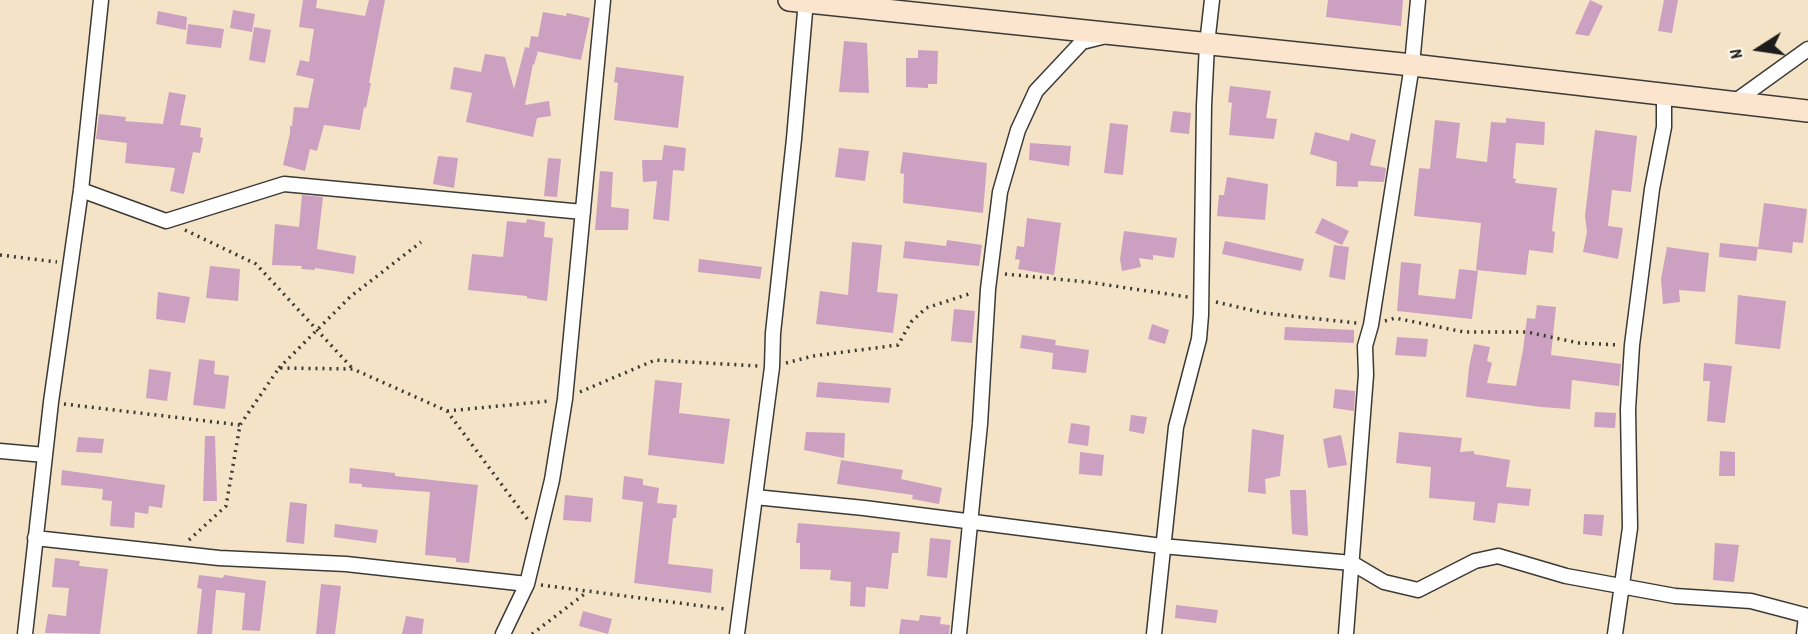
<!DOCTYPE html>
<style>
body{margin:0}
#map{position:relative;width:1808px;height:634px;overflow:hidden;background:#f4e3c6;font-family:Dekko,sans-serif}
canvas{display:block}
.north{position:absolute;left:1724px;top:14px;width:70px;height:70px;-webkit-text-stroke:5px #fcf5e5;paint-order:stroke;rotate:258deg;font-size:19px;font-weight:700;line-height:28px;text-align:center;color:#1c1c1c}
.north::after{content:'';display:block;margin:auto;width:24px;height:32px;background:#1c1c1c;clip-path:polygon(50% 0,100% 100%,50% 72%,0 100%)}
</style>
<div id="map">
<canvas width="1808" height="634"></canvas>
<div class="north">N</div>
</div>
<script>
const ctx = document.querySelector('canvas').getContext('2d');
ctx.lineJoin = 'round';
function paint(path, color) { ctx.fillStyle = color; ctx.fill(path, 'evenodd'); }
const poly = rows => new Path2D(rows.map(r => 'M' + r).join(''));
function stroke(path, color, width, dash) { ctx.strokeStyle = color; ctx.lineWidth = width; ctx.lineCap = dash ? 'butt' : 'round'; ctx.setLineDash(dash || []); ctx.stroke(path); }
const building = poly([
 [303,0,317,0,316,8,365,16,369,0,385,0,369,83,371,83,366,108,364,107,360,130,324,125,317,151,310,149,305,171,283,165,290,133,290,126,292,126,294,107,308,108,314,79,296,75,300,60,309,62,314,29,299,27],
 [1328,0,1403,0,1401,26,1326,17],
 [1590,0,1603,6,1589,36,1575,34],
 [1664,0,1678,0,1672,33,1658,31],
 [233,10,255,14,252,32,230,28],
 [158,11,187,17,186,30,156,24],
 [543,12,566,16,567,13,590,18,581,60,535,51,538,51,534,65,533,64,525,105,549,101,551,116,537,118,533,137,466,122,472,93,450,89,454,67,481,72,485,54,505,57,514,89,525,47,529,48,531,36,538,37],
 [188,24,224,29,221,48,186,44],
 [254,27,271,30,265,63,249,60],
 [844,41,867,43,869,93,839,92],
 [918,50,938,51,937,84,928,84,928,88,906,87,906,58,918,58],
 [616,67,684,76,678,128,614,120,618,83,614,82],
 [1230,86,1271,91,1266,118,1277,119,1274,139,1229,135,1232,103,1228,102],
 [169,92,186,95,180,125,201,128,200,137,203,138,200,153,193,152,184,194,170,191,175,168,125,163,127,143,96,139,99,114,126,117,125,121,163,124],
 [1173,111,1191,113,1189,134,1170,132],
 [1506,118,1545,122,1544,145,1516,143,1513,178,1516,179,1515,183,1557,188,1552,231,1555,232,1553,253,1529,250,1526,275,1476,270,1481,223,1414,216,1419,168,1430,169,1435,120,1460,123,1456,158,1487,162,1491,122,1506,123],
 [1110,123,1128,125,1123,175,1104,173],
 [1595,130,1637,136,1631,192,1612,190,1608,226,1623,228,1618,259,1583,252,1587,232,1585,216],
 [1315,132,1349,141,1351,133,1376,140,1370,165,1386,168,1384,182,1358,181,1358,187,1336,186,1337,162,1310,154],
 [1030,143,1071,146,1069,166,1029,160],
 [664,145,686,148,684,171,673,170,669,221,653,219,657,181,643,182,642,160,662,160],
 [839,148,869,151,865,181,835,177],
 [903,152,987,163,983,213,903,203,904,174,900,173],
 [438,156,458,158,454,188,433,184],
 [548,158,561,159,557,197,544,196],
 [600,171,613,172,611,207,629,209,628,230,595,230],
 [1227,177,1268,184,1265,220,1217,216,1219,195,1224,195],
 [302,195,323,197,317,249,356,256,354,274,315,268,315,270,301,269,302,266,272,265,275,224,299,227],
 [1764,203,1807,209,1803,243,1793,242,1792,253,1758,249],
 [1027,218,1061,223,1054,275,1018,269,1020,260,1015,259,1017,246,1024,247],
 [1322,218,1349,231,1342,245,1315,233],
 [527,219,545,222,544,237,553,238,547,301,527,298,527,296,468,290,472,254,503,257,507,221,526,223],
 [1124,231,1177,238,1174,258,1153,255,1153,260,1139,258,1141,267,1122,271,1120,259],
 [947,240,982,245,979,266,903,258,905,241,946,246],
 [1225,241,1304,259,1301,271,1222,254],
 [852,242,882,245,877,292,898,294,893,333,816,324,820,291,848,295],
 [1720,243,1758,247,1756,261,1719,257],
 [1334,245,1349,247,1345,280,1329,277],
 [1667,247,1709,253,1705,292,1679,290,1680,302,1663,304,1661,279],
 [699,259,762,267,760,279,698,272],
 [1401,262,1421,264,1418,295,1455,299,1459,269,1478,271,1472,319,1397,311],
 [210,266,240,269,238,301,206,298],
 [158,292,190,297,185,323,156,319],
 [1738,295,1786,301,1780,349,1735,344],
 [1537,305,1556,307,1551,355,1621,364,1619,386,1572,380,1570,409,1541,407,1466,397,1469,367,1474,344,1490,347,1487,361,1492,363,1487,383,1516,386,1523,350,1527,318,1535,319],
 [954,309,975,311,972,343,951,341],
 [1152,324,1169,330,1165,344,1148,339],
 [1285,327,1354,330,1354,343,1284,340],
 [1022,335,1056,340,1055,345,1089,350,1086,373,1052,369,1053,353,1020,348],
 [1397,337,1428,339,1426,357,1395,355],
 [199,359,215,361,214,374,229,376,225,409,193,405],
 [1704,363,1732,366,1725,423,1707,421,1710,381,1703,381],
 [149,369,171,372,167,401,146,398],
 [655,380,682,383,679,413,730,419,724,464,648,455],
 [818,382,891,388,889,403,816,397],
 [1335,389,1355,391,1354,411,1333,408],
 [1595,412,1616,413,1615,428,1594,427],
 [1131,415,1147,417,1144,434,1129,431],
 [1071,423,1090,426,1088,446,1068,443],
 [1252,429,1284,435,1280,476,1265,479,1266,494,1248,492],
 [806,432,845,433,844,458,804,450],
 [1399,432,1462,438,1460,452,1474,451,1474,454,1510,460,1506,487,1531,489,1529,506,1498,503,1495,523,1473,520,1475,502,1429,498,1431,467,1396,463],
 [1341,435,1347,465,1328,468,1323,439],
 [205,436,215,436,217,501,203,501],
 [78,437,104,439,102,453,76,452],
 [1720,451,1735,452,1735,476,1719,476],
 [1080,452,1104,455,1102,476,1079,474],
 [841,460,903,470,901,479,942,488,939,504,912,499,913,495,837,484],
 [350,468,395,473,395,476,478,485,469,563,456,562,456,558,425,555,430,492,362,487,362,484,349,483],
 [62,470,165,485,162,508,149,506,148,514,135,512,134,528,110,526,112,501,102,500,103,489,61,485],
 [624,476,643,479,643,485,659,488,657,503,677,505,676,518,673,518,668,564,713,569,711,593,634,583,643,502,622,499],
 [1290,490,1306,490,1308,536,1292,534],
 [565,495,593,498,591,522,563,520],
 [290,502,307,504,304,544,286,542],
 [1584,514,1604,515,1602,536,1583,534],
 [798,523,900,532,898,553,892,553,888,589,866,587,865,607,850,606,851,582,830,580,831,570,800,569,800,543,796,543],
 [335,524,378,530,376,543,334,537],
 [930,538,951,540,947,578,927,576],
 [1715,543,1739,545,1734,582,1713,580],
 [55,558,80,561,79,566,108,569,100,634,45,633,48,614,66,616,69,588,52,587],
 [199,575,223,578,224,575,266,581,260,631,242,630,245,593,218,590,216,590,212,634,197,634,202,589,197,588],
 [321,584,341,586,335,634,316,634],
 [1176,605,1218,610,1216,623,1175,618],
 [583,611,612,619,608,634,579,626],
 [920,615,941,617,940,624,950,625,949,634,899,634,901,619,919,621],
 [406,616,424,619,422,634,402,634]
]);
const path = poly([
 [185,230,256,264,353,369],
 [0,255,57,262],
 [1005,274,1087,282,1188,297],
 [1216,302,1264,313,1357,323],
 [1385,321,1395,318,1464,332,1527,332,1579,343,1619,345],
 [786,363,813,356,898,345,911,322,926,308,972,293],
 [279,368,350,297,421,242],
 [580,392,655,360,758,366],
 [64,404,240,425],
 [447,411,550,401],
 [189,540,226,506,240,425,279,368,353,369,447,411,528,520],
 [541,585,725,609],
 [532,634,587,592]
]);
const street = poly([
 [1733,103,1808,49],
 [81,190,166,221,284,184,583,212],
 [0,451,45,455],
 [755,497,864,508,1162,546,1352,563,1384,582,1418,590,1475,561,1498,556,1566,576,1675,596,1751,601,1808,616],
 [35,538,219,558,346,564,527,584],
 [25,634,51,402,81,190,101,0],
 [503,634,527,584,552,480,565,399,603,0],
 [737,634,772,367,773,333,794,139,806,0],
 [959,634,980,424,988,289,1000,192,1018,130,1036,91,1082,42,1102,37],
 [1154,634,1176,427,1199,339,1201,315,1204,106,1207,44,1212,0],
 [1346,634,1366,375,1365,346,1371,325,1412,65,1418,0],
 [1615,634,1630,528,1628,409,1632,345,1652,189,1664,127,1664,95],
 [1804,634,1806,616]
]);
const secondary = poly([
 [789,0,1412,65,1808,111]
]);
paint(building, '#cca0c1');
stroke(street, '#3c3a36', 17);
stroke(secondary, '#3c3a36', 24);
stroke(path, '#3c3a36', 3.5, [2, 5]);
stroke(street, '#fff', 14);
stroke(secondary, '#fbe5cf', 21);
</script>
